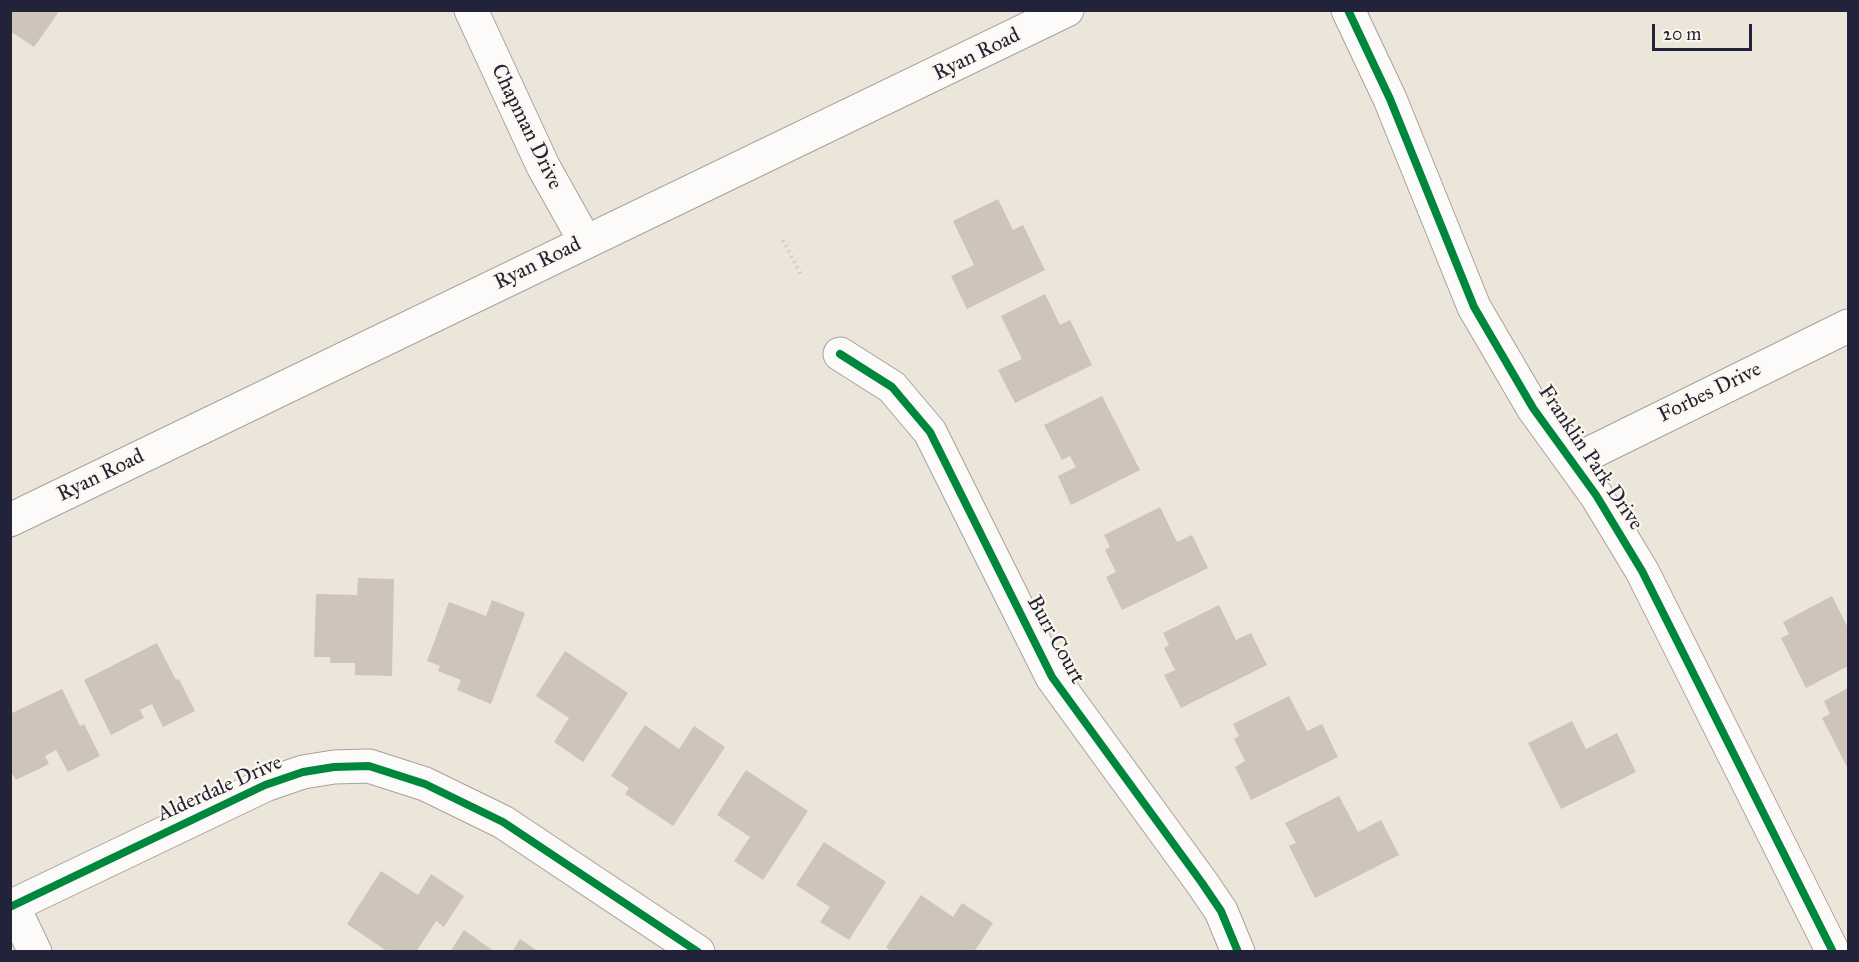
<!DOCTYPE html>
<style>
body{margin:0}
#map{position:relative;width:1859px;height:962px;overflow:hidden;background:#ebe6d9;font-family:"IM FELL Great Primer",serif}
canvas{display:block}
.frame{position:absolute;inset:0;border:12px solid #22223b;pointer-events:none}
.scale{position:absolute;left:1652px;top:24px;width:100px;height:27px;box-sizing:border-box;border:3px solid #22223b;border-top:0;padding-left:8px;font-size:18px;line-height:21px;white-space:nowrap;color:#22223b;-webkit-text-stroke:4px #fbf7ec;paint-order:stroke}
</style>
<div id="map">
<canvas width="1859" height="962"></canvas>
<div class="frame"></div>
<div class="scale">20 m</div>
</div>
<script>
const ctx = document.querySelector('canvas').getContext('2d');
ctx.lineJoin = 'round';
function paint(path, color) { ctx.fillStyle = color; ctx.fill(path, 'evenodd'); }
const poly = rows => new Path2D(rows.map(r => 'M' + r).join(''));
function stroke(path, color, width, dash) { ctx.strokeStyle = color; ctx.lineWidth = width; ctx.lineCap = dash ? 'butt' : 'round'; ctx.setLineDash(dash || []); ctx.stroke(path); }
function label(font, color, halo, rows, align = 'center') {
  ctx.font = font + ' "IM FELL Great Primer",serif'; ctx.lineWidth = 4.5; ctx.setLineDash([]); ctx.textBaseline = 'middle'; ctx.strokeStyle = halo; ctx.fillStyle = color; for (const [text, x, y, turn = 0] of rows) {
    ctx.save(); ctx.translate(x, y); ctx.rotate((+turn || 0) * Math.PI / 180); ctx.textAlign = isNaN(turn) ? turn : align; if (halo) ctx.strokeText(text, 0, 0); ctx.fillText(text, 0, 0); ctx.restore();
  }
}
const building = poly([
 [10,10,55,10,58,13,34,47,10,31],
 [998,199,1013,230,1023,225,1045,270,967,309,951,276,974,265,953,221],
 [1045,294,1060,325,1070,320,1092,365,1015,403,998,370,1022,359,1001,316],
 [1102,396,1140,470,1071,505,1058,476,1076,467,1070,456,1062,460,1044,425],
 [1160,507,1177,542,1192,535,1208,568,1122,610,1106,577,1116,572,1105,550,1110,547,1104,535],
 [358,578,394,579,392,676,355,675,355,663,330,663,330,657,314,657,316,594,357,595],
 [1832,596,1848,628,1848,666,1806,688,1781,638,1789,634,1783,622],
 [492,600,525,613,491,704,457,690,461,680,438,671,440,666,427,661,449,602,486,616],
 [1219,605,1236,640,1251,633,1267,665,1181,708,1164,675,1175,670,1164,648,1169,645,1163,633],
 [157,643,176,680,179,679,195,711,163,727,152,704,140,710,144,718,111,735,84,680],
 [565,651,628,693,583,762,554,742,569,718,536,696],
 [1848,688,1848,766,1847,767,1822,718,1830,714,1824,701],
 [62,689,80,726,84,724,100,756,68,772,56,750,45,756,49,764,16,780,10,770,10,714],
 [1289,696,1307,731,1322,724,1338,757,1251,800,1235,767,1245,761,1234,739,1239,736,1233,724],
 [1572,721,1586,749,1617,733,1636,772,1561,809,1528,743],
 [645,725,679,749,694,726,725,747,673,826,625,794,629,788,611,776],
 [746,770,808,811,763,880,734,861,750,837,717,815],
 [1339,796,1358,832,1381,820,1399,855,1315,898,1289,846,1296,843,1285,823],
 [824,842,886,882,849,940,820,922,830,907,796,885],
 [381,871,418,895,431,874,464,896,444,927,436,921,416,952,388,952,347,924],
 [921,895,953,917,962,903,993,923,974,952,892,952,886,947],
 [464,930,495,952,450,952],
 [520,939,539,952,512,952]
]);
const path = poly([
 [783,240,802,277]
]);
const minor = poly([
 [471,10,543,166,585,241],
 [1348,10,1390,99,1474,307,1533,408,1596,495,1642,571,1833,952],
 [840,354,892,387,930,432,1052,677,1202,883,1221,911,1238,952],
 [1572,462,1848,326],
 [13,906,35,952],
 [10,907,265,785,303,772,334,767,369,766,425,784,503,822,698,952]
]);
const major = poly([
 [10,520,1067,10]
]);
const cycleway = poly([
 [1348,10,1390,99,1474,307,1533,408,1596,495,1642,571,1833,952],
 [840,354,892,387,930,432,1052,677,1202,883,1221,911,1238,952],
 [10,907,265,785,303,772,334,767,369,766,425,784,503,822,698,952]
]);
const streetNames = [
 ["Ryan Road",977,55,-26],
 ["Chapman Drive",526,127,64],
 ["Ryan Road",538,264,-26],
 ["Forbes Drive",1710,393,-26],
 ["Franklin Park Drive",1590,458,56],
 ["Ryan Road",101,476,-26],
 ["Burr Court",1055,640,61],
 ["Alderdale Drive",220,789,-24]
];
paint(building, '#cec4b9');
stroke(minor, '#a5a29e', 35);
stroke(major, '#a5a29e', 35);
stroke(path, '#cac9c8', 4, [1.5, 4.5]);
stroke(minor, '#fcfbf9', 33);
stroke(major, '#fcfbf9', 33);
stroke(cycleway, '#00873e', 8);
label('21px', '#22223b', '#fbf7ec', streetNames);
</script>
